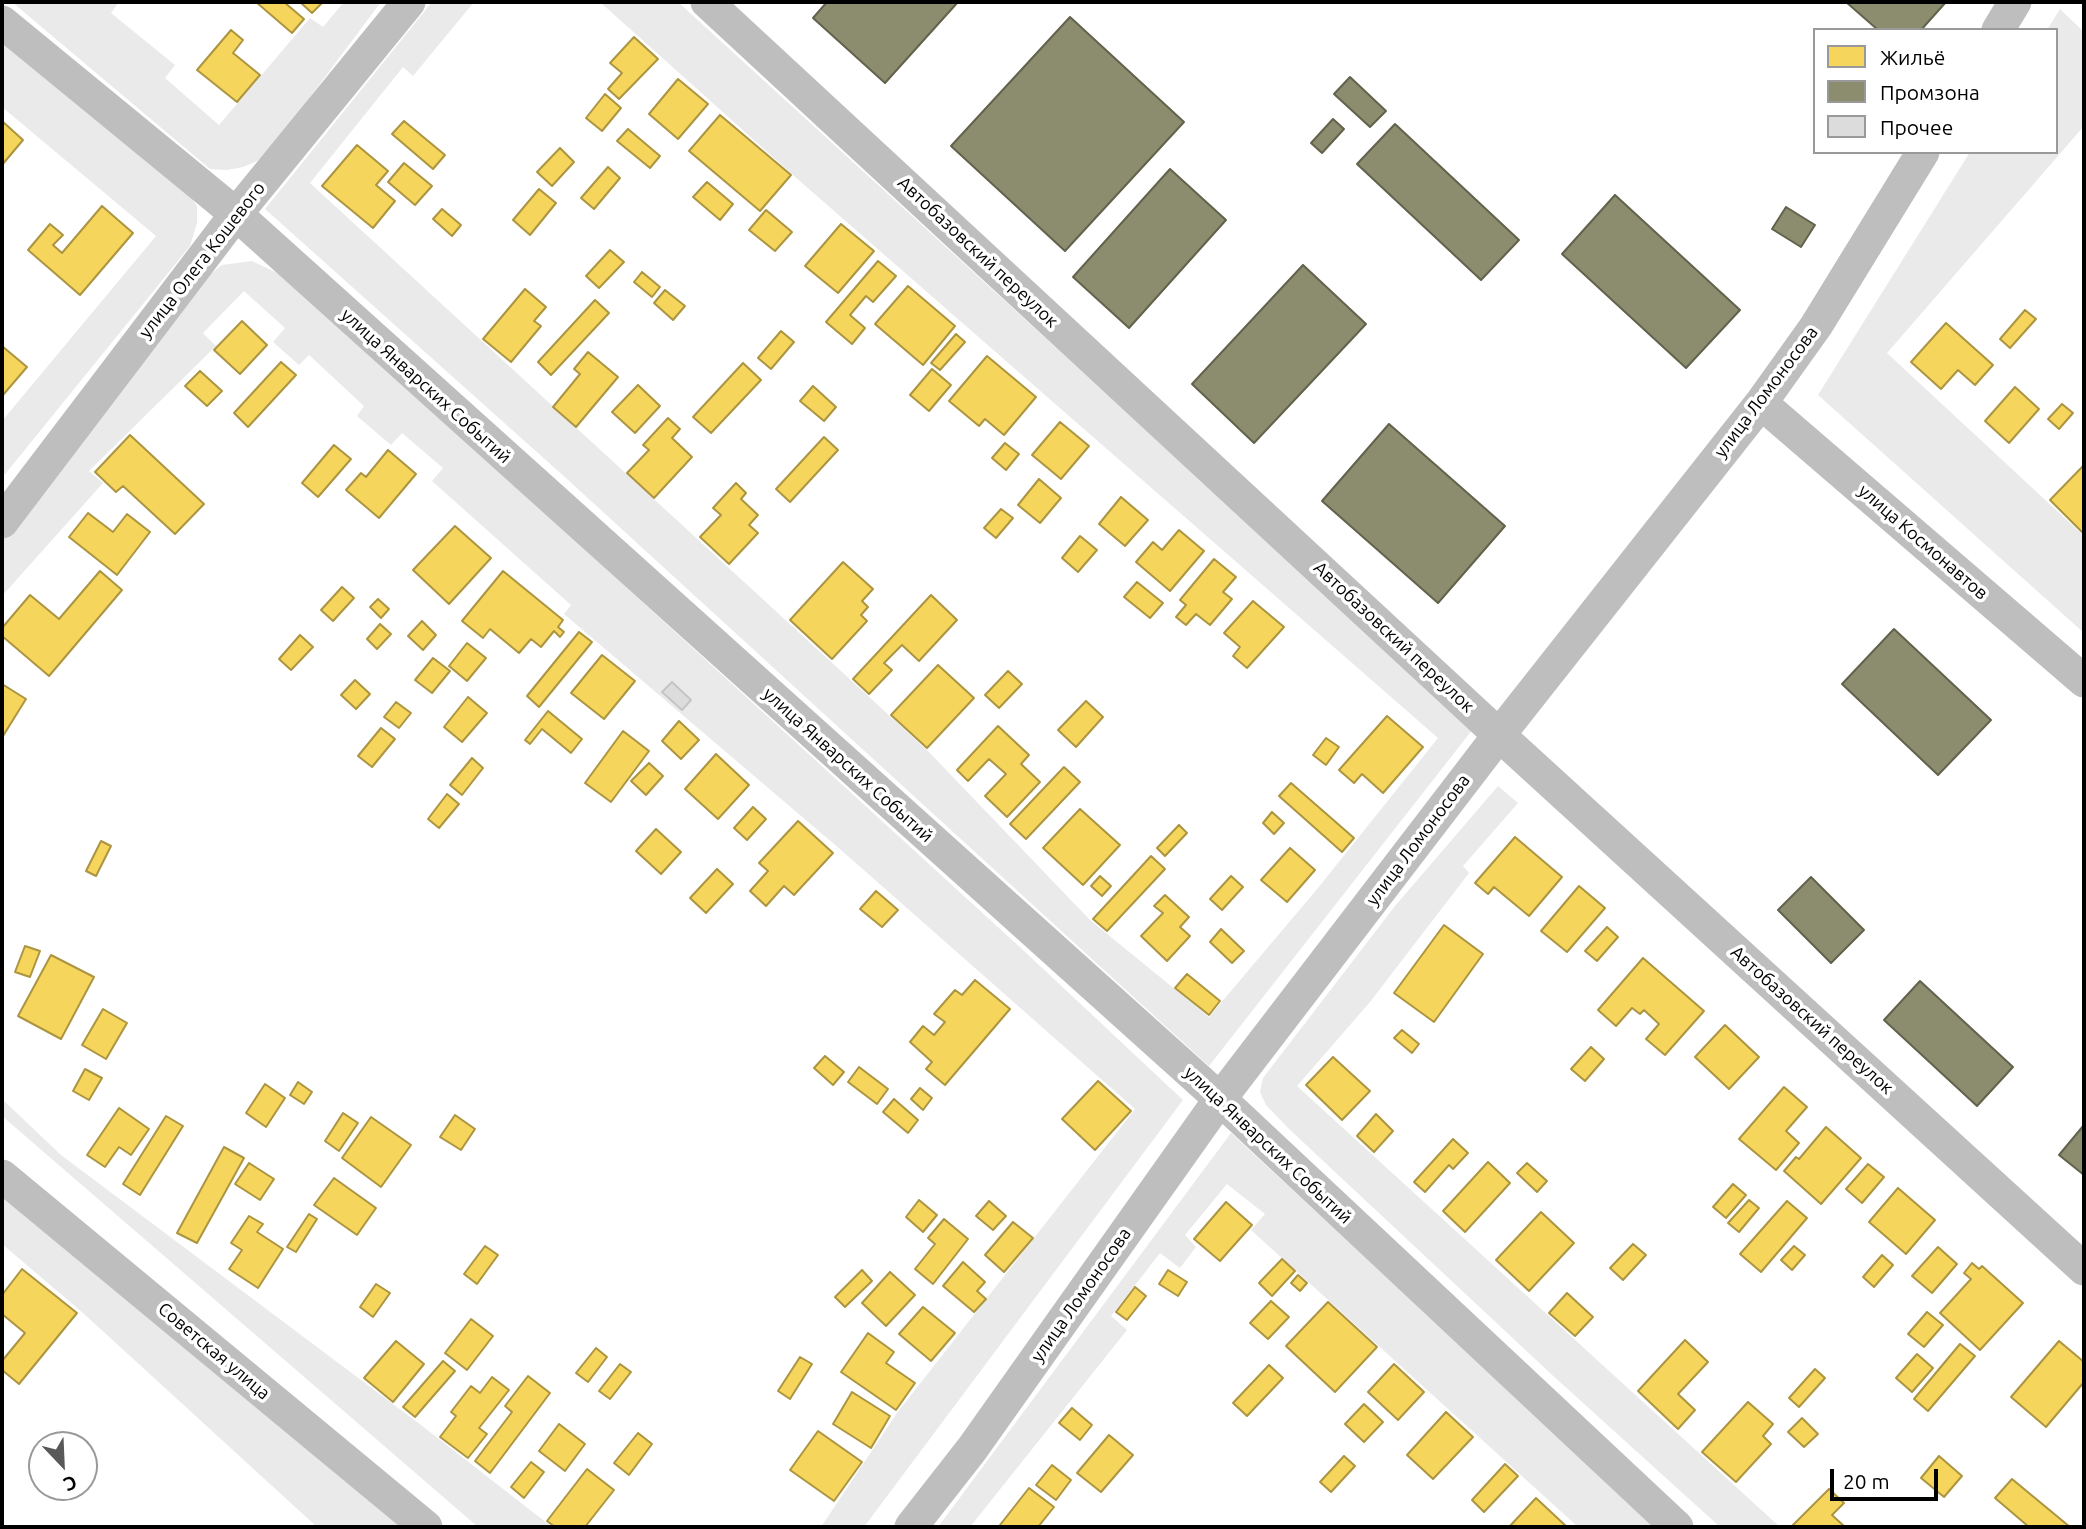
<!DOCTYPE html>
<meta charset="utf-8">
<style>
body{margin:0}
#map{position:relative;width:2086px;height:1529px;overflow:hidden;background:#fff;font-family:Ubuntu,sans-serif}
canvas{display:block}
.frame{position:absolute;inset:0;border:4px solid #000;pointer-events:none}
.legend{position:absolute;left:1813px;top:28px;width:245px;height:126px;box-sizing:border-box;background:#fff;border:2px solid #999;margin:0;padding:9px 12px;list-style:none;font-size:21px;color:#000}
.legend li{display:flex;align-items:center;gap:14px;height:35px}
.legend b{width:35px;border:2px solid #999}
.north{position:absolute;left:28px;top:1431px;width:70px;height:70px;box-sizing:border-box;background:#fff;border:2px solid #999;border-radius:50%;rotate:157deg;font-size:19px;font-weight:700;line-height:28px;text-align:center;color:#000}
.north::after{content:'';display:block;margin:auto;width:24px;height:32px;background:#595959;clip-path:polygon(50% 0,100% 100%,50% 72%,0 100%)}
.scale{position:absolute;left:1830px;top:1469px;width:108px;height:32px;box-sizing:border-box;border:4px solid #000;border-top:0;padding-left:9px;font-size:21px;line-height:24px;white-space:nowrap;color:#000;-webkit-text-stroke:5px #fff;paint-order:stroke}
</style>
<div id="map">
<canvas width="2086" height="1529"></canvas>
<div class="frame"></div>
<ul class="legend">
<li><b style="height:19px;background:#f6d55c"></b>Жильё</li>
<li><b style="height:19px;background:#8c8c6e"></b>Промзона</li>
<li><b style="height:19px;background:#dcdcdc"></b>Прочее</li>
</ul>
<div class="north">С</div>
<div class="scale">20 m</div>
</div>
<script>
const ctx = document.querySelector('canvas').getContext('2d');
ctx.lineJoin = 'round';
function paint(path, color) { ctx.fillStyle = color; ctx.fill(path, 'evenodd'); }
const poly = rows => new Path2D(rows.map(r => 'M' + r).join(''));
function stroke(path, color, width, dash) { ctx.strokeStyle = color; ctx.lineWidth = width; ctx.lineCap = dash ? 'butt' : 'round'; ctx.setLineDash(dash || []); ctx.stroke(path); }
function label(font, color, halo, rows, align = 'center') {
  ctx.font = font + ' Ubuntu,sans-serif'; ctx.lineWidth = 7; ctx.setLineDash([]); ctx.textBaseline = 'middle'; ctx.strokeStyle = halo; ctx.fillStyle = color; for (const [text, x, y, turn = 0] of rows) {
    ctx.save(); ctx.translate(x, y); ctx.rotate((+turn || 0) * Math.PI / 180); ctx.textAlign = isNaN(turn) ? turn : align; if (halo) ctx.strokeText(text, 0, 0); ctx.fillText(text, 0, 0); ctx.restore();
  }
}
const green = poly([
 [12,2,119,2,111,13,175,65,165,78,219,125,310,18,323,27,344,2,381,2,269,152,257,161,243,167,227,170,210,169],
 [432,2,474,2,413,76,403,67,310,183,928,751,1090,920,1209,1017,1318,888,1438,738,794,176,600,2,678,2,1473,729,1209,1066,567,479,265,209],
 [2060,9,2084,32,2084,126,1887,353,2084,536,2084,633,1818,395,1970,152,2056,152,2056,30,2047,30],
 [2,30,185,188,197,206,197,223,190,246,2,478,2,421,156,236,2,107],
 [252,261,288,278,1023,950,1183,1100,864,1527,821,1527,897,1413,1135,1109,841,850,564,614,571,605,432,481,443,468,402,433,391,445,357,416,364,406,309,355,299,365,273,342,285,328,244,291,203,333,216,346,89,471,103,483,2,596,2,536,203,280,222,265],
 [1498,786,1518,803,1463,866,1469,873,1370,1002,1297,1086,1780,1527,1720,1527,1550,1373,1288,1128,1266,1105,1260,1092,1263,1078,1395,906],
 [2,1099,61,1155,421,1425,552,1527,478,1527,2,1116],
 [1231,1133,1366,1258,1654,1527,1578,1527,1251,1230,1265,1214,1227,1184,1185,1235,1196,1247,1180,1268,1160,1253,1111,1316,1127,1330,970,1527,938,1527],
 [2,1179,402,1527,317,1527,83,1313,2,1244]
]);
const homes = poly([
 [256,2,284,2,304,19,292,33,256,2],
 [300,2,323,2,312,13,300,2],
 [231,30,243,40,233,53,260,75,237,102,197,70,231,30],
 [634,37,658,59,619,99,608,89,622,73,610,63,634,37],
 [678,79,708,104,678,139,649,114,678,79],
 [605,94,621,108,602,131,586,118,605,94],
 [720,115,791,175,760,211,689,151,720,115],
 [2,121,23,140,2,165,2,121],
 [404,121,445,155,433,169,392,134,404,121],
 [628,129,660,156,650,168,617,141,628,129],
 [357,145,388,171,376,185,395,201,373,228,322,186,357,145],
 [560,148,574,162,552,186,537,172,560,148],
 [404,163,432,186,415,205,388,182,404,163],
 [608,167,620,178,594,209,581,198,608,167],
 [707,182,733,204,720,220,693,197,707,182],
 [539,189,556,203,530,235,513,220,539,189],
 [102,206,133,233,80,295,28,250,50,224,63,235,53,245,62,253,102,206],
 [442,209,461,225,452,236,433,219,442,209],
 [766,210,792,232,775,251,749,230,766,210],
 [841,224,874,251,838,293,805,266,841,224],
 [610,250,624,262,599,288,586,276,610,250],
 [878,261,896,276,873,302,866,296,850,315,865,328,852,344,826,322,878,261],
 [642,272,660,287,652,297,634,282,642,272],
 [908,286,955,326,923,365,875,324,908,286],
 [525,289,546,307,534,321,541,326,511,362,483,339,525,289],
 [665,290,685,306,673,320,654,303,665,290],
 [595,300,609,313,551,375,538,362,595,300],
 [2025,310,2036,319,2010,348,2000,339,2025,310],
 [242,321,267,345,240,374,214,350,242,321],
 [1946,323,1993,365,1975,385,1958,370,1941,389,1911,362,1946,323],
 [781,331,794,342,771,369,758,358,781,331],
 [956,334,965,342,940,370,931,363,956,334],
 [2,346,27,367,3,395,2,394,2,346],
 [588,352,618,377,576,427,553,407,580,374,574,369,588,352],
 [987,356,1036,397,1004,435,985,419,979,426,949,401,987,356],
 [281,362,296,375,248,427,234,413,281,362],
 [743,363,761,380,711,433,693,417,743,363],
 [932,369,951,385,929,411,910,395,932,369],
 [200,371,222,391,207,406,185,386,200,371],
 [638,385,660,406,635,433,612,412,638,385],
 [813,386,836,407,824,421,800,401,813,386],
 [2015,387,2039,409,2009,443,1985,421,2015,387],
 [2062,404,2073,413,2059,429,2048,419,2062,404],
 [668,418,680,429,672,438,692,457,654,498,627,473,649,450,643,445,668,418],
 [1060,422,1089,446,1061,479,1032,455,1060,422],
 [130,435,204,504,175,534,123,486,116,492,95,472,130,435],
 [824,437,838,450,790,502,776,489,824,437],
 [1005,443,1019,454,1006,470,992,458,1005,443],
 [334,445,351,459,318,497,302,483,334,445],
 [388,450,416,474,379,518,346,490,361,473,366,477,388,450],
 [2084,465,2084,530,2082,532,2050,500,2084,465],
 [1039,479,1061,498,1040,523,1018,505,1039,479],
 [736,483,746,493,741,499,758,515,749,525,758,533,729,564,700,537,721,515,713,508,736,483],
 [1121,497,1148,520,1125,546,1099,524,1121,497],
 [1001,509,1013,518,996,538,984,528,1001,509],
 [88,513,113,532,127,514,150,532,117,575,69,537,88,513],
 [455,526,491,558,449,604,413,570,455,526],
 [1179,530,1204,551,1170,591,1136,562,1153,542,1162,550,1179,530],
 [1080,536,1097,550,1078,572,1062,558,1080,536],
 [1214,559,1236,577,1223,592,1232,599,1210,625,1196,614,1186,625,1176,617,1186,605,1180,600,1214,559],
 [843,562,873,589,862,601,868,607,861,615,867,621,832,659,790,620,843,562],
 [100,571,122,590,49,676,2,636,2,628,30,595,59,619,100,571],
 [503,571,563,620,558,627,564,632,560,637,554,631,541,647,531,639,519,653,490,629,483,638,462,621,503,571],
 [1137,582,1163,603,1150,618,1124,597,1137,582],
 [342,587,354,598,333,621,321,610,342,587],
 [931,595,957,620,919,661,902,645,884,663,892,670,869,694,853,679,931,595],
 [378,599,389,609,381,618,370,607,378,599],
 [1253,601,1284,627,1247,668,1233,656,1240,647,1224,633,1253,601],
 [422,621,436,635,423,650,408,636,422,621],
 [380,624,391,634,377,649,367,639,380,624],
 [579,632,592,642,539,707,527,696,579,632],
 [300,635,313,647,291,670,279,659,300,635],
 [467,643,486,658,467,681,449,666,467,643],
 [602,655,635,681,604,719,571,693,602,655],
 [433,658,450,671,432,693,415,680,433,658],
 [938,665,974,698,927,748,891,715,938,665],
 [1008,671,1022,684,999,708,985,695,1008,671],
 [355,680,370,694,356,709,341,695,355,680],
 [2,684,26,699,3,736,2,735,2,684],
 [468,697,487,713,462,742,444,727,468,697],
 [1086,701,1103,717,1076,747,1058,730,1086,701],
 [396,702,411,713,399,728,384,717,396,702],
 [548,711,582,739,571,753,542,729,530,744,525,740,548,711],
 [1387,716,1423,747,1383,793,1362,774,1354,783,1339,770,1387,716],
 [679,721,699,740,681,759,662,741,679,721],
 [998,726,1029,755,1021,764,1040,782,1007,817,985,796,1006,774,989,759,968,781,957,770,998,726],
 [381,728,395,739,372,767,358,756,381,728],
 [623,731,649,751,611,802,585,783,623,731],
 [1326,738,1339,747,1326,765,1313,755,1326,738],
 [716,754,749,785,718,819,685,789,716,754],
 [472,758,483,768,462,795,450,785,472,758],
 [649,763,663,776,646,795,631,781,649,763],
 [1064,767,1080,782,1026,839,1010,824,1064,767],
 [1291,783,1354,838,1342,852,1279,796,1291,783],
 [447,794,459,804,439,828,428,819,447,794],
 [753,807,766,819,747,840,734,828,753,807],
 [1080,809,1120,845,1083,885,1043,848,1080,809],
 [1272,812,1284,823,1274,834,1263,823,1272,812],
 [798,821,833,853,794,895,784,886,766,906,750,891,768,871,759,863,798,821],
 [1179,825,1187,833,1165,856,1157,848,1179,825],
 [656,829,681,852,661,874,636,851,656,829],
 [1515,837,1562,877,1529,916,1494,887,1488,894,1475,883,1515,837],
 [101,841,111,846,96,876,86,871,101,841],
 [1290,848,1315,870,1287,902,1261,880,1290,848],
 [1151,856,1165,869,1107,931,1093,919,1151,856],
 [717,869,733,884,706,913,690,898,717,869],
 [1100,876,1111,886,1102,896,1091,886,1100,876],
 [1231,876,1243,887,1222,910,1210,899,1231,876],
 [1579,886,1605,908,1567,952,1541,931,1579,886],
 [876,891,898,910,882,927,860,909,876,891],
 [1165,895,1189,917,1180,927,1190,936,1167,961,1141,936,1163,913,1154,906,1165,895],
 [1444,925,1483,954,1434,1022,1394,993,1444,925],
 [1607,927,1618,937,1597,961,1585,951,1607,927],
 [1221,929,1244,951,1232,963,1210,942,1221,929],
 [25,946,40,951,30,977,15,972,25,946],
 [51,955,94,977,61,1039,18,1016,51,955],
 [1643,958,1704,1011,1665,1055,1646,1039,1659,1024,1644,1010,1640,1014,1632,1008,1616,1026,1598,1010,1643,958],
 [1187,974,1220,1001,1209,1015,1175,988,1187,974],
 [975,980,1010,1009,945,1085,926,1069,932,1062,910,1042,923,1026,934,1035,945,1022,934,1014,955,990,962,995,975,980],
 [103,1009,127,1023,106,1059,82,1045,103,1009],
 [1725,1025,1759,1057,1729,1089,1695,1057,1725,1025],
 [1402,1030,1419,1044,1412,1053,1394,1038,1402,1030],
 [1591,1047,1604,1059,1585,1081,1571,1069,1591,1047],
 [825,1056,844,1072,833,1085,814,1068,825,1056],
 [1333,1057,1370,1091,1342,1120,1306,1085,1333,1057],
 [859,1067,888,1089,877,1104,848,1082,859,1067],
 [85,1069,102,1078,89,1100,73,1091,85,1069],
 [1098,1081,1131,1111,1095,1150,1062,1119,1098,1081],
 [298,1082,312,1092,304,1104,290,1095,298,1082],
 [265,1084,285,1098,266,1127,246,1113,265,1084],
 [1784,1087,1807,1107,1786,1131,1799,1143,1776,1170,1739,1139,1784,1087],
 [920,1088,932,1098,923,1110,911,1099,920,1088],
 [894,1099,918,1120,908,1133,883,1112,894,1099],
 [119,1108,149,1129,131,1155,119,1147,105,1167,87,1155,119,1108],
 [343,1113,358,1123,339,1151,325,1141,343,1113],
 [1376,1114,1393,1131,1374,1152,1357,1136,1376,1114],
 [455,1115,475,1129,461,1150,440,1137,455,1115],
 [166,1116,183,1126,140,1195,123,1184,166,1116],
 [371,1117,411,1145,381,1187,342,1158,371,1117],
 [1826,1127,1861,1158,1821,1204,1784,1171,1796,1157,1799,1159,1826,1127],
 [1453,1139,1468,1153,1453,1169,1449,1165,1425,1192,1414,1182,1453,1139],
 [224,1147,244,1158,197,1243,177,1233,224,1147],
 [1488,1162,1510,1183,1465,1232,1443,1211,1488,1162],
 [249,1163,274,1179,260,1200,235,1184,249,1163],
 [1527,1163,1547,1181,1537,1192,1517,1173,1527,1163],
 [1868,1164,1884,1177,1862,1203,1846,1189,1868,1164],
 [334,1178,376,1208,357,1235,314,1205,334,1178],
 [1733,1184,1746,1195,1726,1218,1713,1207,1733,1184],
 [1898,1188,1935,1220,1906,1254,1869,1222,1898,1188],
 [919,1200,937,1215,923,1232,906,1217,919,1200],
 [1749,1200,1759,1208,1739,1232,1728,1223,1749,1200],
 [989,1201,1006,1216,993,1230,976,1216,989,1201],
 [1787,1201,1807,1218,1761,1272,1740,1254,1787,1201],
 [1226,1202,1252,1225,1220,1261,1194,1239,1226,1202],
 [1541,1212,1574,1243,1529,1291,1496,1260,1541,1212],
 [309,1214,317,1219,296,1252,287,1247,309,1214],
 [249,1216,263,1224,257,1232,283,1249,258,1288,229,1269,242,1250,231,1243,249,1216],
 [944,1219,968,1239,933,1284,915,1269,935,1244,928,1238,944,1219],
 [1013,1222,1033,1238,1004,1272,985,1255,1013,1222],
 [1633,1244,1646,1255,1623,1280,1610,1268,1633,1244],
 [485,1246,498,1255,477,1284,464,1274,485,1246],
 [1794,1246,1805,1255,1792,1270,1781,1260,1794,1246],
 [1938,1247,1957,1264,1932,1293,1912,1276,1938,1247],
 [1882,1255,1893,1265,1874,1287,1863,1277,1882,1255],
 [1282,1259,1295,1271,1272,1296,1259,1283,1282,1259],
 [963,1262,985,1282,977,1291,986,1299,974,1312,943,1286,963,1262],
 [1972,1263,1979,1269,1982,1266,2023,1303,1980,1350,1940,1313,1971,1279,1964,1273,1972,1263],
 [22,1269,77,1313,19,1384,2,1370,2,1361,25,1333,2,1314,2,1295,22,1269],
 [862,1270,872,1281,845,1307,835,1297,862,1270],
 [1168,1270,1187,1282,1178,1296,1159,1284,1168,1270],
 [890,1272,915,1295,886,1326,862,1303,890,1272],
 [1298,1275,1307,1283,1300,1291,1291,1283,1298,1275],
 [376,1284,390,1293,373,1317,360,1307,376,1284],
 [1135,1287,1146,1296,1127,1320,1116,1312,1135,1287],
 [1567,1293,1593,1317,1575,1336,1549,1313,1567,1293],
 [1271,1301,1289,1317,1268,1339,1250,1323,1271,1301],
 [1328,1302,1377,1347,1335,1392,1286,1346,1328,1302],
 [923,1307,955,1333,931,1361,899,1334,923,1307],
 [1927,1312,1943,1325,1924,1347,1908,1334,1927,1312],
 [471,1319,493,1336,467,1370,445,1353,471,1319],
 [868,1333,894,1352,886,1363,915,1383,896,1410,841,1372,868,1333],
 [1685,1340,1708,1362,1678,1394,1695,1410,1678,1429,1638,1391,1685,1340],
 [396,1341,424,1364,393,1402,364,1378,396,1341],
 [2059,1341,2084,1362,2084,1382,2046,1427,2011,1397,2059,1341],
 [1960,1344,1975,1356,1928,1411,1914,1399,1960,1344],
 [596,1348,607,1357,588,1382,576,1373,596,1348],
 [1917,1354,1933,1368,1912,1392,1896,1378,1917,1354],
 [800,1357,812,1364,790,1399,778,1391,800,1357],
 [443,1361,455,1371,415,1417,403,1407,443,1361],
 [620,1364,631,1372,610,1399,599,1391,620,1364],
 [1394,1364,1424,1392,1398,1420,1368,1392,1394,1364],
 [1269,1365,1283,1378,1247,1416,1233,1403,1269,1365],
 [1815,1369,1825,1378,1799,1407,1789,1398,1815,1369],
 [528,1376,550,1393,490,1473,475,1461,512,1412,505,1406,528,1376],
 [492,1377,509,1390,479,1428,487,1434,468,1458,440,1437,456,1416,451,1412,471,1386,480,1393,492,1377],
 [852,1392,890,1416,871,1448,833,1424,852,1392],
 [1748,1402,1773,1424,1763,1436,1771,1444,1736,1482,1702,1452,1748,1402],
 [1364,1404,1383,1422,1364,1442,1345,1424,1364,1404],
 [1072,1408,1092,1425,1080,1440,1059,1423,1072,1408],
 [1446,1412,1473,1437,1433,1479,1407,1455,1446,1412],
 [1802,1418,1818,1434,1804,1447,1788,1432,1802,1418],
 [559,1424,585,1444,565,1471,539,1451,559,1424],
 [818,1431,862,1462,834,1501,790,1470,818,1431],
 [638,1433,652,1444,629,1475,614,1463,638,1433],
 [1109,1435,1133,1455,1101,1492,1077,1473,1109,1435],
 [1344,1456,1355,1466,1331,1492,1320,1482,1344,1456],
 [1939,1456,1962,1476,1944,1497,1921,1478,1939,1456],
 [531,1462,544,1472,524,1498,511,1487,531,1462],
 [1505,1464,1518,1476,1484,1512,1472,1500,1505,1464],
 [1052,1465,1071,1480,1056,1500,1036,1485,1052,1465],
 [587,1469,614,1490,585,1527,555,1527,547,1521,587,1469],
 [2012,1479,2070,1527,2029,1527,1995,1498,2012,1479],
 [1029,1488,1054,1507,1038,1527,1002,1527,1000,1525,1029,1488],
 [1829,1489,1844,1503,1832,1515,1845,1527,1791,1527,1829,1489],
 [1536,1498,1567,1527,1509,1527,1536,1498]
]);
const industry = poly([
 [827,2,958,2,885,83,813,18,827,2],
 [1846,2,1946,2,1921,30,1878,30,1846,2],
 [1070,17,1184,122,1065,251,951,146,1070,17],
 [1350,77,1386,111,1370,127,1334,94,1350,77],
 [1333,119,1344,129,1322,153,1311,143,1333,119],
 [1395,124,1519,240,1481,280,1357,164,1395,124],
 [1170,169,1226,220,1129,328,1073,277,1170,169],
 [1615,195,1740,310,1686,368,1562,254,1615,195],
 [1786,207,1815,225,1801,247,1772,229,1786,207],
 [1303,265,1366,324,1254,443,1192,384,1303,265],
 [1389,424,1505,526,1438,603,1322,501,1389,424],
 [1894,629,1991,720,1938,775,1842,684,1894,629],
 [1811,877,1864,930,1831,963,1778,910,1811,877],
 [1920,981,2013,1067,1977,1106,1884,1020,1920,981],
 [2084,1125,2084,1175,2059,1155,2084,1125]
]);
const building = poly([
 [672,682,691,700,682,710,662,692,672,682]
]);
const street = poly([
 [707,2,1499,735,2084,1269],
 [2,22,236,214,1220,1099,1677,1527],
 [1998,30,2015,2],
 [1761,403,2084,681],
 [2,522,236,214,409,2],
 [2,1176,426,1527],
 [911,1527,972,1449,1220,1099,1499,735,1761,403,1816,326,1923,152]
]);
const streetNames = [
 ["Автобазовский переулок",978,252,43],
 ["улица Олега Кошевого",202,260,-52],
 ["улица Январских Событий",426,386,42],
 ["улица Ломоносова",1766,392,-53],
 ["улица Космонавтов",1923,542,41],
 ["Автобазовский переулок",1394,637,43],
 ["улица Январских Событий",848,765,42],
 ["улица Ломоносова",1418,840,-53],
 ["Автобазовский переулок",1812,1020,42],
 ["улица Январских Событий",1268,1145,43],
 ["улица Ломоносова",1081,1295,-55],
 ["Советская улица",214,1351,40]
];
paint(green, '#eaeaea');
paint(homes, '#f6d55c');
stroke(homes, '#ac9540', 2);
paint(industry, '#8c8c6e');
stroke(industry, '#62624d', 2);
paint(building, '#dcdcdc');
stroke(building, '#c5c5c5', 2);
stroke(street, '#bebebe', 33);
label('18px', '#000', '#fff', streetNames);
</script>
